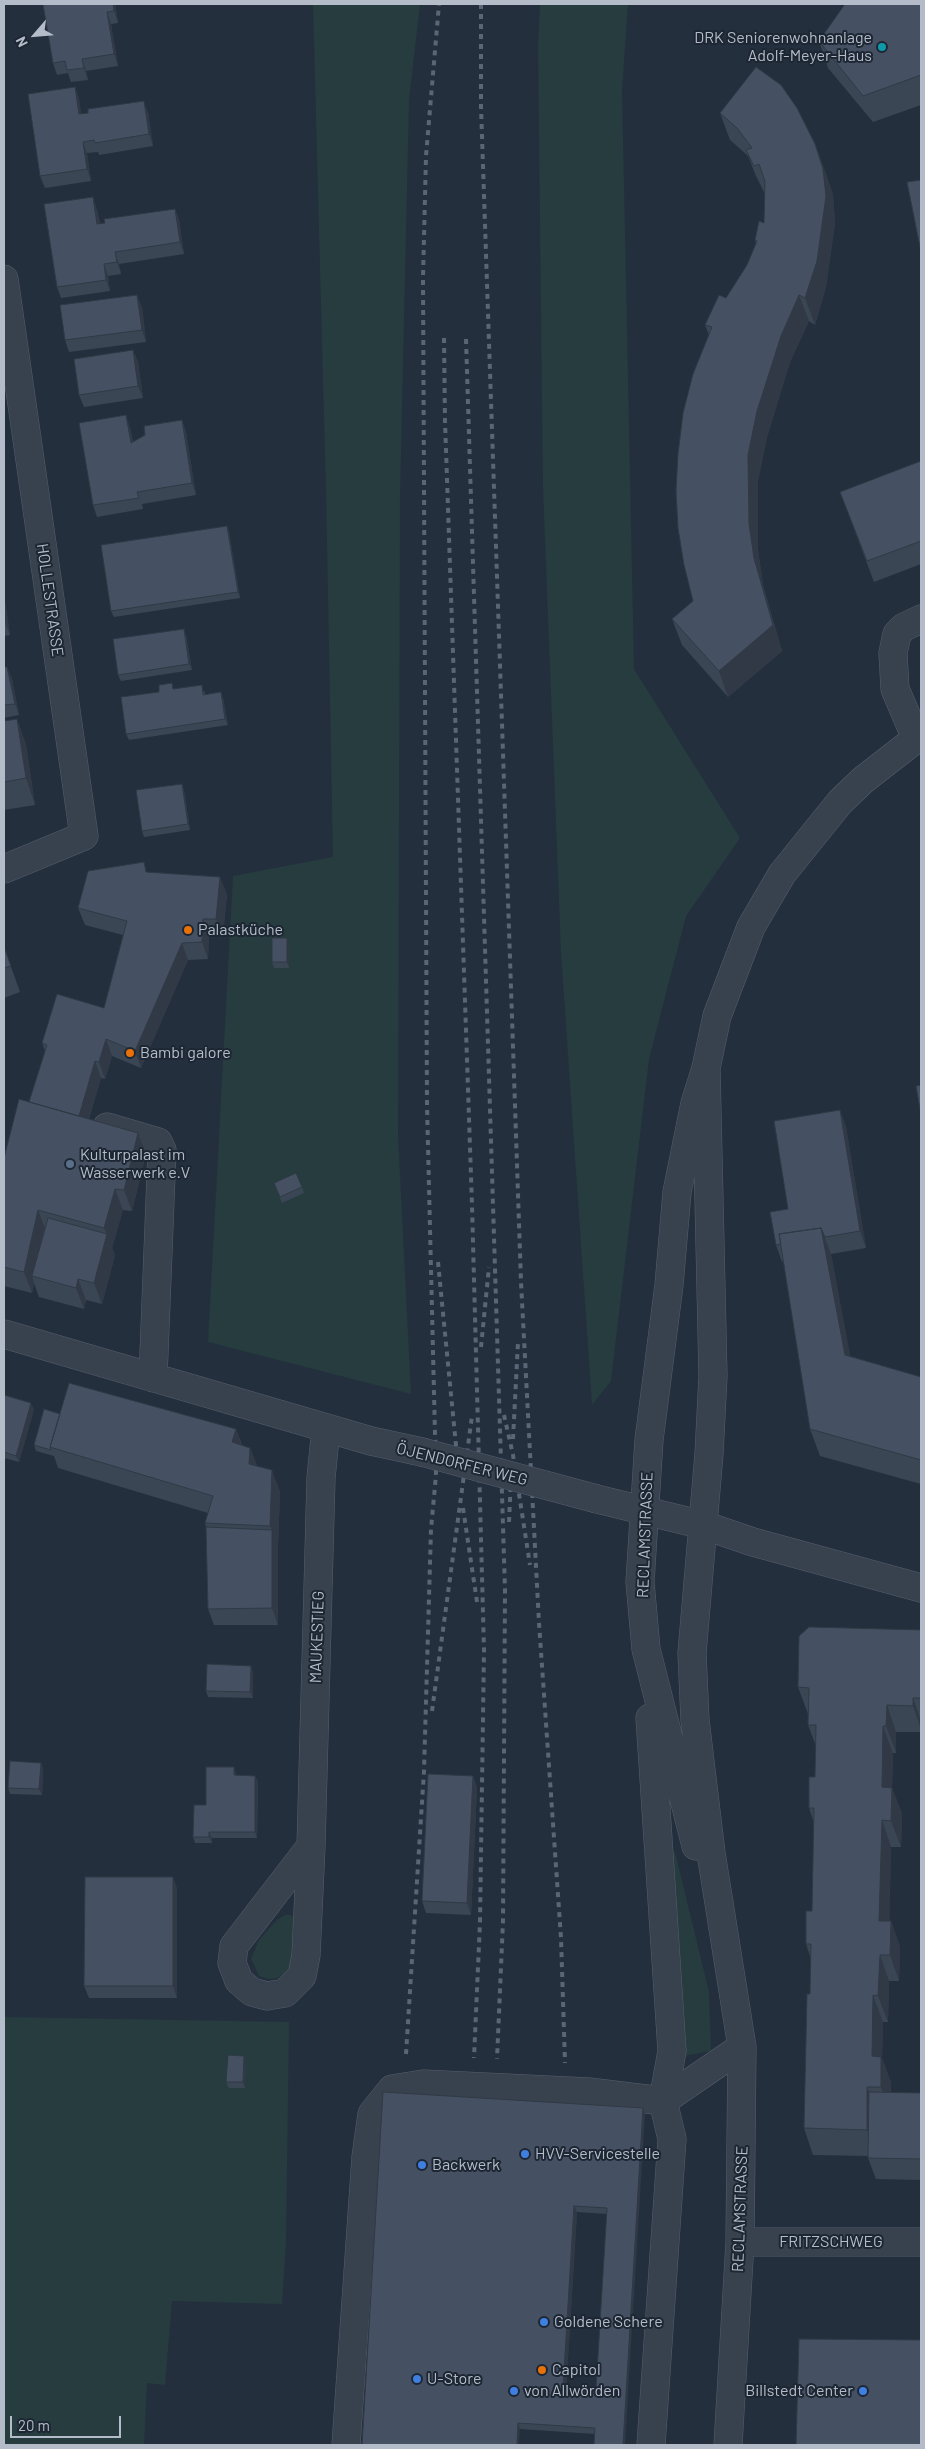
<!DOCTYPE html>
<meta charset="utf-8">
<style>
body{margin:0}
#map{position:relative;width:925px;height:2449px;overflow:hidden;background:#242f3e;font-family:Barlow,sans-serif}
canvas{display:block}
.frame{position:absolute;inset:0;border:5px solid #b4bcc9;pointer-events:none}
.north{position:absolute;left:10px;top:10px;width:50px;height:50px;-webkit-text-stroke:4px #1d2633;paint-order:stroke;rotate:243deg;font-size:14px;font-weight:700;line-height:20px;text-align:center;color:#b4bcc9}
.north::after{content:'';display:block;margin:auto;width:18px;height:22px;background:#b4bcc9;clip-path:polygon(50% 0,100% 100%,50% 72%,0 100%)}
.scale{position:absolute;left:10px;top:2416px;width:111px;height:22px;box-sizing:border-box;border:2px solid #b4bcc9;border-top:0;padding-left:6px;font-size:15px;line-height:18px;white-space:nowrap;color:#b4bcc9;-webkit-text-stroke:4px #1d2633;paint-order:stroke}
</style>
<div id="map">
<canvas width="925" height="2449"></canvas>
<div class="frame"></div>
<div class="north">N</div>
<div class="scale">20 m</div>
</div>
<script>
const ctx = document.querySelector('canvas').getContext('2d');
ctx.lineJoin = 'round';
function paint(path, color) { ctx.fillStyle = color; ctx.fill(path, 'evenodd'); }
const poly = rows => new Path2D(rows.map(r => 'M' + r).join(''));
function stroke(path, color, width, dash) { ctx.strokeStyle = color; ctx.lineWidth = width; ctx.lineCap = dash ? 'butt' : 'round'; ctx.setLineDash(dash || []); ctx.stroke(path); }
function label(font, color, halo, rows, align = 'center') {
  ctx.font = font + ' Barlow,sans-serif'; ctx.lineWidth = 4; ctx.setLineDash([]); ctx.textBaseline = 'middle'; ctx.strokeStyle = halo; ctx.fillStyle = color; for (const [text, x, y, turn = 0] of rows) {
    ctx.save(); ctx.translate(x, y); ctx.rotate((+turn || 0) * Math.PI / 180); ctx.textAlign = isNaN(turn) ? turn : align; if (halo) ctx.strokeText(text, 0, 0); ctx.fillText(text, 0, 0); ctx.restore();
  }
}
const green = poly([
 [313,4,420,4,409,100,400,495,398,1136,411,1394,208,1342,233,876,333,857,326,491],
 [540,4,628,4,622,90,634,669,740,838,686,916,649,1059,611,1381,592,1405,561,952,543,487,538,46],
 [675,1852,709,1992,711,2051,684,2056,666,1854],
 [285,1915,291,1915,297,1923,294,1960,288,1970,278,1978,269,1979,259,1976,251,1959,259,1940,277,1920],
 [4,2017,289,2022,286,2242,282,2304,172,2301,165,2385,147,2383,144,2445,4,2445]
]);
const minor = poly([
 [4,279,84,836,4,869],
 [916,738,895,689,893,653,897,634,904,627,921,619],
 [706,1068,713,1376,709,1454,692,1653,695,1720,711,1853,742,2047,740,2242,728,2445],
 [107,1127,158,1142,162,1150,153,1378],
 [4,1334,371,1441,422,1452],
 [597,1499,703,1525,753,1542,921,1588],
 [650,1718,672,2051,663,2101,672,2139,651,2445],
 [311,1846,234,1946,232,1963,239,1981,252,1992,267,1996,285,1993,302,1976,306,1955,311,1846,321,1478,326,1428],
 [696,1846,646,1649,640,1582,649,1440,669,1285,677,1192,695,1103,706,1068,717,1016,751,927,782,874,840,802,863,780,921,735],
 [740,2242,921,2242],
 [346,2445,366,2157,372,2114,392,2089,423,2084,589,2092,663,2101,742,2047]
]);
const rail = poly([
 [481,4,481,107,521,1282,539,1623,561,1938,565,2063],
 [444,338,445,421,472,1205,484,1650,480,1922,474,2058],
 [466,339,505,1590,503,1921,497,2059],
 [438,1262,459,1476],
 [481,1347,489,1267],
 [504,1415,513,1455,530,1565],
 [513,1439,518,1342],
 [463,1508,477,1602],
 [509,1522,511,1477],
 [432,1711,472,1416],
 [406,2054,424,1771,431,1529,436,1475,427,1104,423,278,426,156,439,4]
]);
const minorBridge = poly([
 [422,1452,597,1499]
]);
const wall = poly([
 [43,4,115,4,118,23,111,24,118,66,86,71,88,80,71,82,68,73,57,75,53,63],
 [921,4,921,105,873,122,828,68,819,41],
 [75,87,79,99,81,114,148,112,153,146,99,155,98,152,87,153,91,181,45,188,40,176],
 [720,113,815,144,825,171,833,195,835,223,826,287,815,325,809,321,790,362,767,437,758,481,758,550,763,585,782,651,728,697,682,645,672,619,693,601,709,335,705,325,726,298,747,265,756,244,755,240,764,223,765,192,764,192,756,176,749,158,747,155,730,140],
 [97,209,100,224,175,209,179,220,184,254,119,264,121,274,108,276,110,291,61,298,57,287],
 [142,307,146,342,69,352,65,340],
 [133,350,138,362,143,398,84,407,79,395],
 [182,420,186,432,196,495,142,504,143,509,97,517,93,505,130,427,133,442],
 [921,461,921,564,874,582,840,492],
 [227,526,229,532,240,598,114,617,111,611],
 [4,595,10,635,4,636],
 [186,635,192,670,121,681,118,675],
 [4,667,7,667,12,679,19,715,4,718],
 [174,689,204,691,205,694,223,698,228,725,129,740,126,734],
 [17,719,26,745,35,805,4,810,4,721],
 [182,784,184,790,190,830,144,837,142,831],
 [147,872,227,894,223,935,209,936,208,959,188,960,141,1068,112,1056,105,1079,101,1078,89,1119,138,1133,146,1154,132,1211,123,1210,112,1248,115,1255,102,1304,86,1300,84,1309,39,1297,34,1283,32,1293,4,1286,4,1158,29,1102,45,1051,42,1043,104,1008,123,935,85,925,78,908],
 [289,944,289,968,274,968,272,962],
 [4,947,20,992,4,998],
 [840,1110,846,1127,866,1248,831,1254,850,1356,921,1377,921,1484,820,1456,810,1429,784,1261,782,1262,776,1245,788,1209],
 [274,1183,302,1187,304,1193,282,1203],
 [4,1395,34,1409,19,1462,4,1458],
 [60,1414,236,1429,242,1445,250,1448,257,1466,280,1491,278,1546,278,1625,214,1625,208,1609,206,1527,205,1523,208,1513,58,1468,54,1456,36,1451,34,1445],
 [921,1630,921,1732,896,1732,896,1753,893,1753,892,1788,902,1814,901,1847,891,1847,889,1921,891,1921,900,1947,899,1981,889,1981,888,2022,883,2022,882,2058,891,2083,891,2093,921,2093,921,2180,876,2179,868,2158,868,2156,813,2155,804,2128,810,1994,811,1959,806,1944,812,1911,814,1823,809,1808,815,1777,816,1746,808,1725,808,1714,798,1687],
 [253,1672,253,1698,208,1697,206,1691],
 [41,1763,43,1769,42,1795,10,1794,8,1788],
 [234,1767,236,1775,255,1776,258,1782,257,1838,212,1838,212,1843,195,1843,193,1837,206,1805],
 [473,1776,477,1788,471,1915,426,1913,422,1901],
 [173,1877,177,1889,177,1998,89,1998,84,1986],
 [246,2062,245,2088,229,2088,226,2082],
 [643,2108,645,2114,595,2434,520,2429,362,2445],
 [577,2212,607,2214,596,2389,566,2387]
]);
const shadedWall = poly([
 [113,4,115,4,118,23,114,11],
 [107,12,111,24,118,66,114,54],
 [82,59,86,71,88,80,84,68],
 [75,87,79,99,83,126,79,114],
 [144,101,148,112,153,146,149,134],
 [83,142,87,153,91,181,87,169],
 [815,144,825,171,833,195,835,223,826,287,815,325,805,298],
 [93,197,97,209,101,236,97,224],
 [175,209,179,220,184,254,180,242],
 [115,252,119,264,121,274,117,262],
 [104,264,108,276,110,291,106,280],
 [137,295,142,307,146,342,142,330],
 [799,295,809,321,790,362,767,437,758,481,758,550,763,585,782,651,728,697,719,671,754,558,749,524,748,455,757,411,781,336],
 [133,350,138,362,143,398,138,386],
 [126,415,130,427,135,455,131,443],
 [182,420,186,432,196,495,192,483],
 [227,526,229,532,240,598,238,592],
 [4,595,10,635,5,623,4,613],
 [184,629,186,635,192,670,189,664],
 [7,667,12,679,19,715,15,704],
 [221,692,223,698,228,725,225,719],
 [17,719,26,745,35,805,26,778],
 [182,784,184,790,190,830,188,824],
 [220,877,227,894,223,935,216,919],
 [203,919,209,936,208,959,202,942],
 [287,938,289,944,289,968,287,962],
 [182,943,188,960,141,1068,135,1051],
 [106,1039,112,1056,105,1079,99,1062],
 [95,1061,101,1078,84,1136,77,1120],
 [840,1110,846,1127,866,1248,860,1231],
 [138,1133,146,1154,132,1211,124,1190],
 [115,1189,123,1210,112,1248,115,1255,102,1304,94,1283,107,1235,104,1228],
 [38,1210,46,1231,32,1276,34,1283,32,1293,24,1272],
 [821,1228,831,1254,855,1381,845,1355],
 [78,1279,86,1300,84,1309,76,1288],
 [31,1403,34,1409,19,1462,16,1456],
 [236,1429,243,1450,232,1442],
 [250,1448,258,1469,249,1464],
 [272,1470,280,1491,278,1546,278,1625,272,1608,272,1530,270,1526],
 [251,1666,253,1672,253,1698,250,1692],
 [913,1698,921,1721,921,1729,913,1706],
 [887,1705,896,1732,896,1753,886,1726],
 [883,1726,893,1753,891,1814,882,1787],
 [41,1763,43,1769,42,1795,39,1789],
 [234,1767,236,1773,236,1781,234,1775],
 [255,1776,258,1782,257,1838,255,1832],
 [473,1776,477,1788,471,1915,467,1903],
 [892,1788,902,1814,901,1847,891,1821],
 [882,1820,891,1847,889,1947,879,1921],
 [209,1832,212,1838,212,1843,209,1837],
 [173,1877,177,1889,177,1998,173,1986],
 [891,1921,900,1947,899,1981,890,1955],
 [880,1955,889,1981,888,2022,878,1996],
 [873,1995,883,2022,882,2058,891,2083,890,2113,881,2087,872,2056],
 [244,2056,246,2062,245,2088,243,2082],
 [867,2087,877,2113,877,2156,867,2130],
 [643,2108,645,2114,625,2445,623,2445],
 [574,2206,577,2212,566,2393,563,2387],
 [518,2423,520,2429,519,2445,517,2445]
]);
const building = poly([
 [43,4,113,4,114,11,107,12,114,54,82,59,84,68,67,70,65,61,53,63,43,4],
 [845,4,921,4,921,75,863,96,819,41,845,4],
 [756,67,781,85,797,108,815,144,823,169,826,196,817,261,805,298,799,295,781,336,757,411,748,455,749,524,754,558,773,625,719,671,672,619,693,601,684,565,678,528,676,491,678,454,683,413,693,374,712,327,705,325,719,295,726,298,747,265,757,241,755,240,759,221,764,223,765,181,759,164,754,166,746,150,752,148,737,128,720,113,756,67],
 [75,87,79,114,88,113,88,109,144,101,149,134,95,143,94,140,83,142,87,169,40,176,28,94,75,87],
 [921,180,921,252,907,182,921,180],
 [93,197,97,224,105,223,104,219,175,209,180,242,115,252,117,262,104,264,106,280,57,287,44,204,93,197],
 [137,295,142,330,65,340,60,305,137,295],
 [133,350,138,386,79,395,74,359,133,350],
 [126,415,131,443,145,435,144,426,182,420,192,483,137,492,139,498,93,505,79,423,126,415],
 [921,461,921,541,867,561,840,492,921,461],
 [227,526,238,592,111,611,101,545,227,526],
 [4,613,5,623,4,623,4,613],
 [184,629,189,664,118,675,113,639,184,629],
 [4,667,7,667,15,704,4,705,4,667],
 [172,683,173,689,202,685,203,695,221,692,225,719,126,734,121,697,159,692,159,685,172,683],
 [17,719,26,778,4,782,4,721,17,719],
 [182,784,188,824,142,831,136,790,182,784],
 [144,862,146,872,220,877,216,919,203,919,202,942,182,943,135,1051,106,1039,99,1062,95,1061,79,1116,29,1102,47,1045,42,1043,57,994,104,1008,127,921,78,908,88,871,144,862],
 [272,938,287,938,287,962,272,962,272,938],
 [4,947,11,966,4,968,4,947],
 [921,1085,921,1115,916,1086,921,1085],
 [19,1099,138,1133,124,1190,115,1189,104,1228,38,1210,24,1272,4,1267,4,1158,19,1099],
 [840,1110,860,1231,825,1237,821,1228,779,1234,781,1244,776,1245,770,1212,788,1209,774,1121,840,1110],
 [296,1173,302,1187,280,1197,274,1183,296,1173],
 [48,1218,107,1234,94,1283,78,1279,76,1288,32,1276,48,1218],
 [821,1228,845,1355,921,1377,921,1460,810,1429,779,1234,821,1228],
 [69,1383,236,1429,232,1442,250,1448,249,1464,272,1470,270,1526,205,1523,213,1496,50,1447,69,1383],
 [4,1395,31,1403,16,1456,4,1452,4,1395],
 [44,1409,60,1414,50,1447,51,1450,34,1445,44,1409],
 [206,1527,272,1530,272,1608,208,1609,206,1527],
 [809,1627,921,1630,921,1698,913,1698,913,1706,887,1705,886,1726,883,1726,882,1787,892,1788,891,1821,882,1820,879,1921,891,1921,890,1955,880,1955,878,1996,873,1995,872,2056,881,2057,881,2087,867,2087,867,2130,804,2128,807,1994,810,1994,811,1944,806,1944,806,1911,812,1911,814,1808,809,1808,809,1777,815,1777,816,1725,808,1725,809,1688,798,1687,799,1636,809,1627],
 [207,1664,251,1666,250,1692,206,1691,207,1664],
 [10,1761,41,1763,39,1789,8,1788,10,1761],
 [206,1767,234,1767,234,1775,255,1776,255,1832,209,1832,209,1837,193,1837,194,1805,206,1805,206,1767],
 [428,1774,473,1776,467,1903,422,1901,428,1774],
 [85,1877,173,1877,173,1986,84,1986,85,1877],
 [228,2055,244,2056,243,2082,226,2082,228,2055],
 [383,2092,643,2108,623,2445,594,2445,595,2428,518,2423,517,2445,362,2445,383,2092],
 [574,2206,607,2208,596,2389,563,2387,574,2206],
 [869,2092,921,2093,921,2159,868,2158,869,2092],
 [799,2339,921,2340,921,2445,796,2445,799,2339]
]);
const markers = [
 [882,47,5,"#0f9aa8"],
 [188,930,5,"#e8710a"],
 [130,1053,5,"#e8710a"],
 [70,1164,5,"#5c6f8a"],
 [525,2154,5,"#3f7fe0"],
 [422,2165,5,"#3f7fe0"],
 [544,2322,5,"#3f7fe0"],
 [542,2370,5,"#e8710a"],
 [417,2379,5,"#3f7fe0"],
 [514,2391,5,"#3f7fe0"],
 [863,2391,5,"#3f7fe0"]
];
const poiNames = [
 ["DRK Seniorenwohnanlage",872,38,"right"],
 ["Adolf-Meyer-Haus",872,56,"right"],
 ["Palastküche",198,930],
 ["Bambi galore",140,1053],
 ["Kulturpalast im",80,1155],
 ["Wasserwerk e.V",80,1173],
 ["HVV-Servicestelle",535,2154],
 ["Backwerk",432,2165],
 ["Goldene Schere",554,2322],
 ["Capitol",552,2370],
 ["U-Store",427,2379],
 ["von Allwörden",524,2391],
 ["Billstedt Center",853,2391,"right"]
];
const streetNames = [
 ["HOLLESTRASSE",50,600,82],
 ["ÖJENDORFER WEG",462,1464,14],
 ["RECLAMSTRASSE",645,1535,-88],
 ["MAUKESTIEG",317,1637,-88],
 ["RECLAMSTRASSE",740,2209,-88],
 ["FRITZSCHWEG",831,2242]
];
paint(green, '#263c3f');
stroke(minor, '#565f6c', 29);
stroke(minor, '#38414e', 28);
stroke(rail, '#5a6575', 4, [5, 5]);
stroke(minorBridge, '#565f6c', 29, []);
stroke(minorBridge, '#38414e', 28);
paint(wall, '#3b4654');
paint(shadedWall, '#303945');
paint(building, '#455162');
stroke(building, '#303945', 1);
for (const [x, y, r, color] of markers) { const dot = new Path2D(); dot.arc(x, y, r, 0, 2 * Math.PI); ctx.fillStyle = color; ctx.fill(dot); stroke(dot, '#1d2633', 2); }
label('16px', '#b4bcc9', '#1d2633', poiNames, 'left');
label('16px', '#b4bcc9', '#1d2633', streetNames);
</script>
